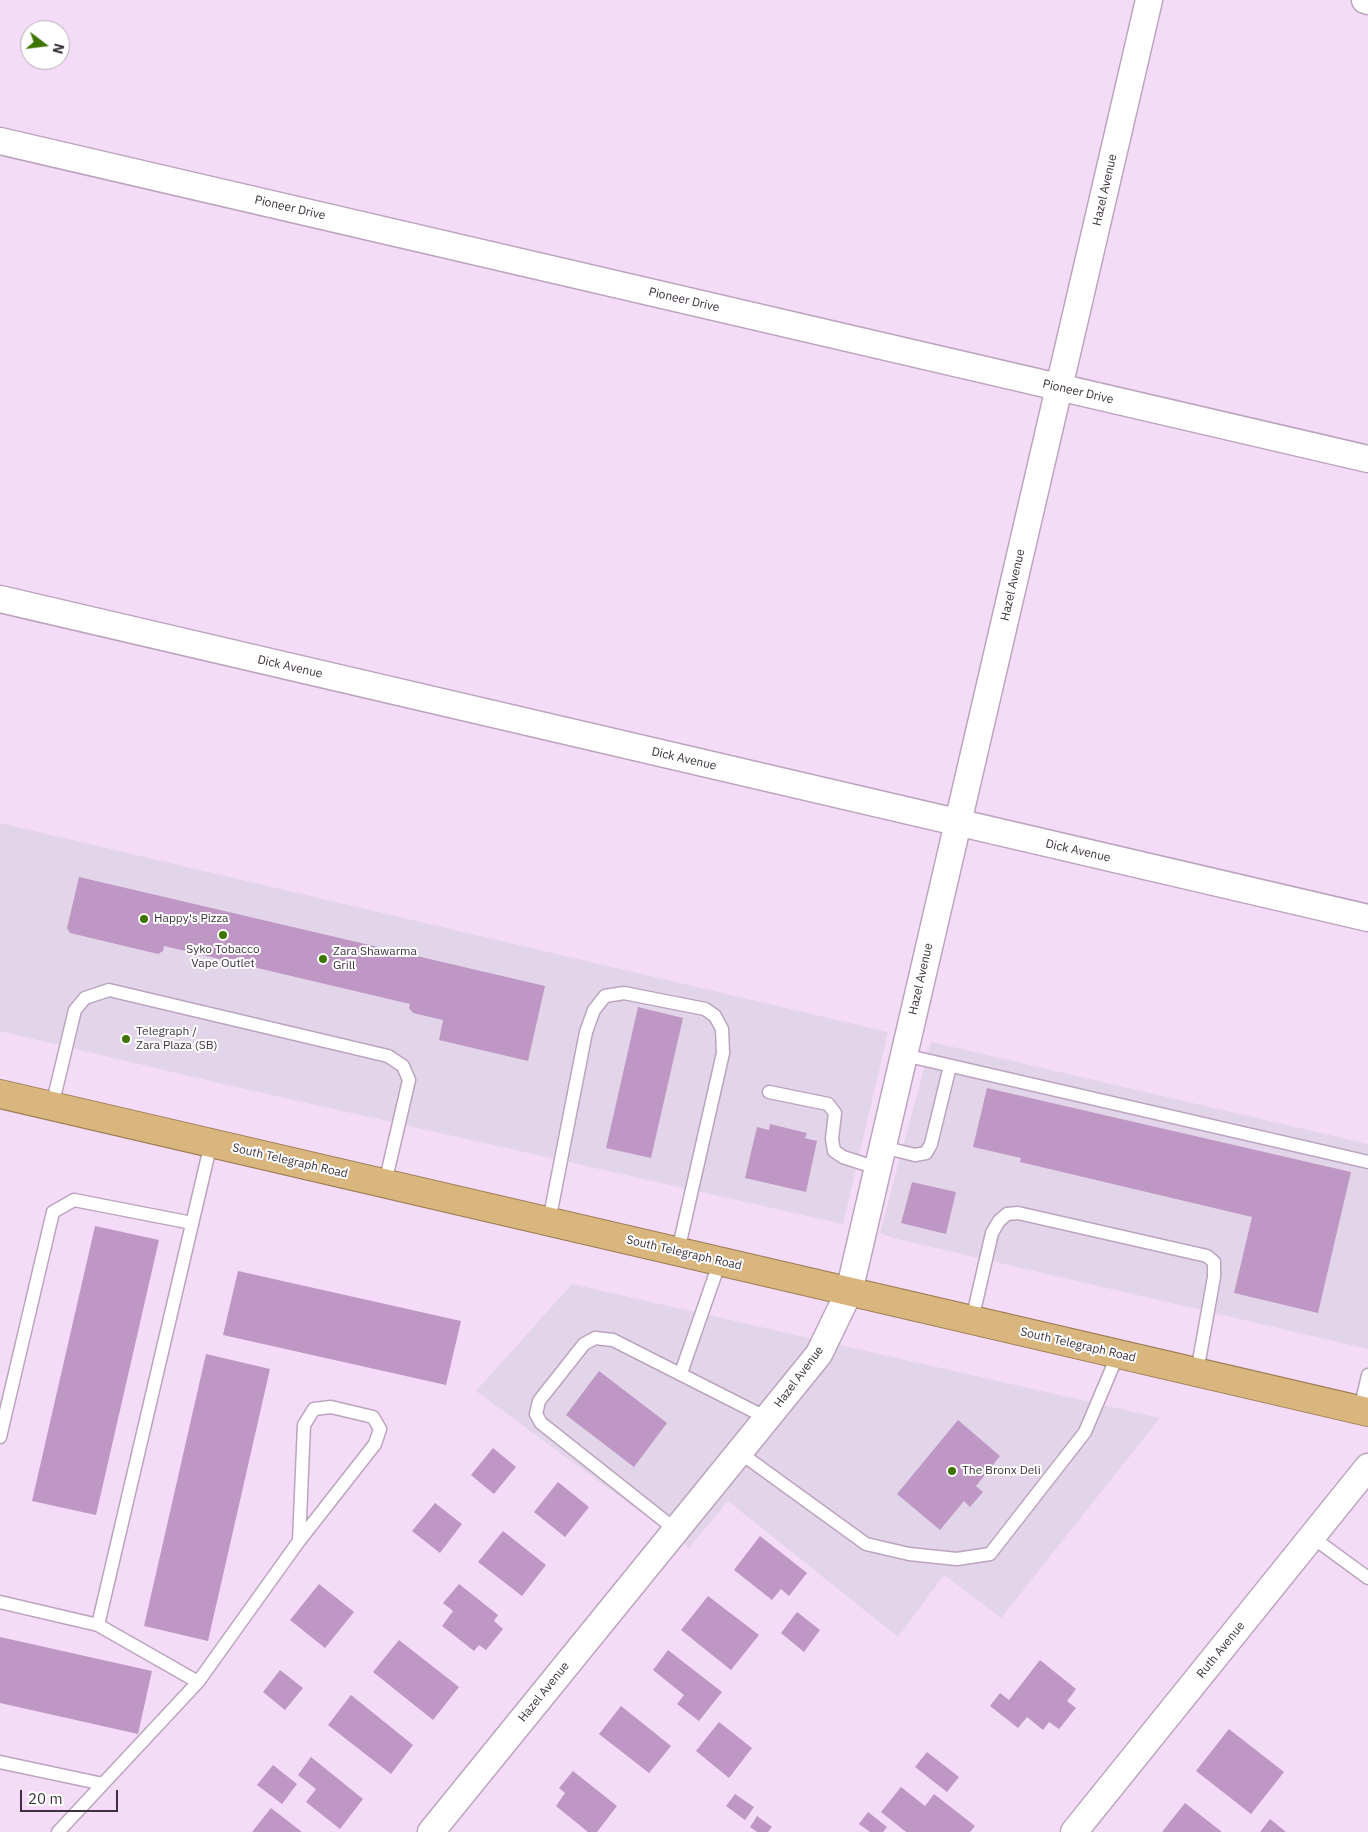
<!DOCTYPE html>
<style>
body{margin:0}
#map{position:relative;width:1368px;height:1832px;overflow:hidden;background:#f4dbf7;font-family:"IBM Plex Sans",sans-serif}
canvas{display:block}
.north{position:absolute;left:20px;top:20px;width:50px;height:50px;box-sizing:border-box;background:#fff;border:1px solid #b1adb1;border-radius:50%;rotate:105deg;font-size:14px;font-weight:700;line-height:20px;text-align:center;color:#3c323d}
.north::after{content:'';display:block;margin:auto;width:18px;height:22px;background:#3e7501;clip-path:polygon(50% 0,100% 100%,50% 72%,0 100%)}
.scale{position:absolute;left:20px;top:1790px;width:98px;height:22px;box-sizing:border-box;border:2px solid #3c323d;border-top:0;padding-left:6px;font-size:15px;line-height:18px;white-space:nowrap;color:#3c323d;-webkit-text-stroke:4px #fff;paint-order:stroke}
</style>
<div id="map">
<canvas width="1368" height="1832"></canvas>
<div class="north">N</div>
<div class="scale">20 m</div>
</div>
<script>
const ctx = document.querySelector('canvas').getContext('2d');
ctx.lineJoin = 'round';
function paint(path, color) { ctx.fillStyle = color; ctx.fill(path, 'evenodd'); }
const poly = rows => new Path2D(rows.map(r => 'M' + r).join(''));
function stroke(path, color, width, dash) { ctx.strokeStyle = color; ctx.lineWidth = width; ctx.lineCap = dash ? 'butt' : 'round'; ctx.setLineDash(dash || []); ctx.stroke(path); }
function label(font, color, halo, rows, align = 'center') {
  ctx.font = font + ' "IBM Plex Sans",sans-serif'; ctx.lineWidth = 4; ctx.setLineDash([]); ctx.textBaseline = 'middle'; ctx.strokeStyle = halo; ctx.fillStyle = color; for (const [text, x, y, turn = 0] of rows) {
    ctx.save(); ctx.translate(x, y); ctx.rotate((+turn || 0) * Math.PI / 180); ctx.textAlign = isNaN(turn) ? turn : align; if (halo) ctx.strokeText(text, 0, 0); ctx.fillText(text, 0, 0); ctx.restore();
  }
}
const commercial = poly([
 [0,823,888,1032,843,1224,223,1084,0,1031],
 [931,1042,1368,1144,1368,1349,893,1238,880,1233],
 [572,1284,1160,1418,1001,1618,944,1575,898,1637,728,1501,689,1548,476,1391]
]);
const building = poly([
 [79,877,545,986,528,1061,439,1040,443,1020,413,1013,409,1008,410,1004,164,946,163,951,158,954,70,933,67,928],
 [638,1007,683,1018,651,1158,606,1148],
 [987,1088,1351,1172,1318,1313,1234,1293,1252,1217,1020,1162,1021,1158,973,1147],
 [770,1124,807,1133,805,1138,817,1141,806,1192,745,1178,757,1127,769,1130],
 [912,1182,956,1192,946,1234,901,1223],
 [95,1226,159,1240,96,1515,32,1501],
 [238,1271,461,1321,446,1385,223,1335],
 [206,1354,270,1369,208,1641,144,1626],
 [599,1371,667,1423,634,1467,566,1415],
 [958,1420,1000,1456,976,1486,983,1492,970,1507,964,1501,940,1530,897,1494],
 [493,1448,516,1467,494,1494,471,1475],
 [558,1482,589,1507,565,1537,534,1512],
 [435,1503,462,1524,440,1553,412,1531],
 [503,1531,546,1565,522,1596,478,1562],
 [760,1536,807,1573,789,1596,781,1589,772,1600,734,1570],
 [319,1584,354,1612,325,1648,290,1620],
 [459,1584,498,1615,494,1621,503,1629,486,1650,479,1645,474,1651,442,1626,453,1611,443,1603],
 [708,1596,759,1635,731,1670,681,1630],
 [797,1612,820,1630,804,1652,781,1633],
 [0,1637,152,1671,138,1734,0,1703],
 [399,1640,459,1687,433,1720,373,1672],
 [668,1650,722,1692,699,1721,677,1704,684,1695,653,1670],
 [1040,1660,1076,1689,1067,1701,1076,1708,1059,1729,1049,1722,1043,1730,1027,1717,1018,1728,990,1706,1000,1693,1009,1700],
 [280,1670,303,1688,285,1710,263,1692],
 [351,1695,413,1745,391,1774,328,1725],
 [621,1706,671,1746,649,1773,599,1734],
 [719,1722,752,1748,729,1778,696,1751],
 [1229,1729,1284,1772,1251,1814,1196,1771],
 [927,1752,959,1777,947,1792,915,1767],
 [311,1757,363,1799,340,1829,306,1802,316,1789,298,1775],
 [273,1765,297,1784,282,1804,257,1785],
 [573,1771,617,1806,597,1832,588,1832,556,1806,565,1793,559,1788],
 [901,1787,925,1806,934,1794,975,1826,970,1832,906,1832,881,1812],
 [735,1794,754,1807,745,1820,726,1806],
 [1185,1803,1222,1832,1162,1832],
 [271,1808,302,1832,252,1832],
 [868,1812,887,1827,883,1832,870,1832,859,1824],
 [757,1816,772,1827,768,1832,757,1832,750,1827],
 [1270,1819,1286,1832,1260,1832]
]);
const service = poly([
 [904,1055,1368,1162],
 [769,1092,828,1104,835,1113,832,1139,834,1151,843,1157,877,1168],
 [52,1106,75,1010,85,998,109,990,388,1056,403,1066,409,1080,385,1183],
 [882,1147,915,1155,926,1153,931,1144,950,1066],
 [549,1221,586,1032,594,1010,605,996,624,993,705,1009,715,1016,722,1029,723,1053,678,1251],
 [972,1320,992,1233,999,1221,1007,1214,1018,1213,1207,1256,1214,1262,1214,1277,1197,1372],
 [681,1373,720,1261],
 [1360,1410,1368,1375],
 [0,1437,53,1212,74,1200,192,1223],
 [739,1452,866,1544,909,1554,957,1559,990,1554,1085,1432,1118,1354],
 [676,1530,541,1423,536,1414,539,1401,584,1344,595,1338,613,1340,767,1418],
 [1312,1537,1368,1578],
 [0,1602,98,1625,211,1143],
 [98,1625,198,1682],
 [0,1762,103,1784],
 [58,1832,198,1682,299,1541,375,1444,380,1429,373,1417,331,1407,314,1409,304,1425,299,1541]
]);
const minor = poly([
 [1365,0,1368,1],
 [0,141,1368,459],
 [0,599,1368,918],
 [431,1832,819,1354,849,1292,1149,0],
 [1074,1832,1368,1467]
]);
const trunk = poly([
 [0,1094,1368,1412]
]);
const markers = [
 [144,919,5,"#3e7501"],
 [223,935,5,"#3e7501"],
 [323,959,5,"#3e7501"],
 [126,1039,5,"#3e7501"],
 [952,1471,5,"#3e7501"]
];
const streetNames = [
 ["Hazel Avenue",1105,190,-77],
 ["Pioneer Drive",290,208,13],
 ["Pioneer Drive",684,300,13],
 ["Pioneer Drive",1078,392,13],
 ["Hazel Avenue",1013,585,-77],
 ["Dick Avenue",290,667,13],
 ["Dick Avenue",684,759,13],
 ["Dick Avenue",1078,851,13],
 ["Hazel Avenue",921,979,-77],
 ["South Telegraph Road",290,1161,13],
 ["South Telegraph Road",684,1253,13],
 ["South Telegraph Road",1078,1345,13],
 ["Hazel Avenue",799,1377,-53],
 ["Ruth Avenue",1221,1650,-51],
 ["Hazel Avenue",544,1692,-51]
];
const poiNames = [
 ["Happy's Pizza",154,919],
 ["Syko Tobacco",223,950,"center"],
 ["Vape Outlet",223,964,"center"],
 ["Zara Shawarma",333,952],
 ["Grill",333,966],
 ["Telegraph /",136,1032],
 ["Zara Plaza (SB)",136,1046],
 ["The Bronx Deli",962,1471]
];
paint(commercial, '#e2d5e9');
paint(building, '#bf97c5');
stroke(service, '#bca4bf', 15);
stroke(minor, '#bca4bf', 29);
stroke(trunk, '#9b7b52', 30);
stroke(service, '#fff', 12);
stroke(minor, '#fff', 26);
stroke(trunk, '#d8b67e', 28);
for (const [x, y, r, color] of markers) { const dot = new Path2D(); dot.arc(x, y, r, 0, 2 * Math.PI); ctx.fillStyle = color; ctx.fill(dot); stroke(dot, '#fff', 2); }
label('12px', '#3c323d', '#fff', streetNames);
label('12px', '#3c323d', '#fff', poiNames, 'left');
</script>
